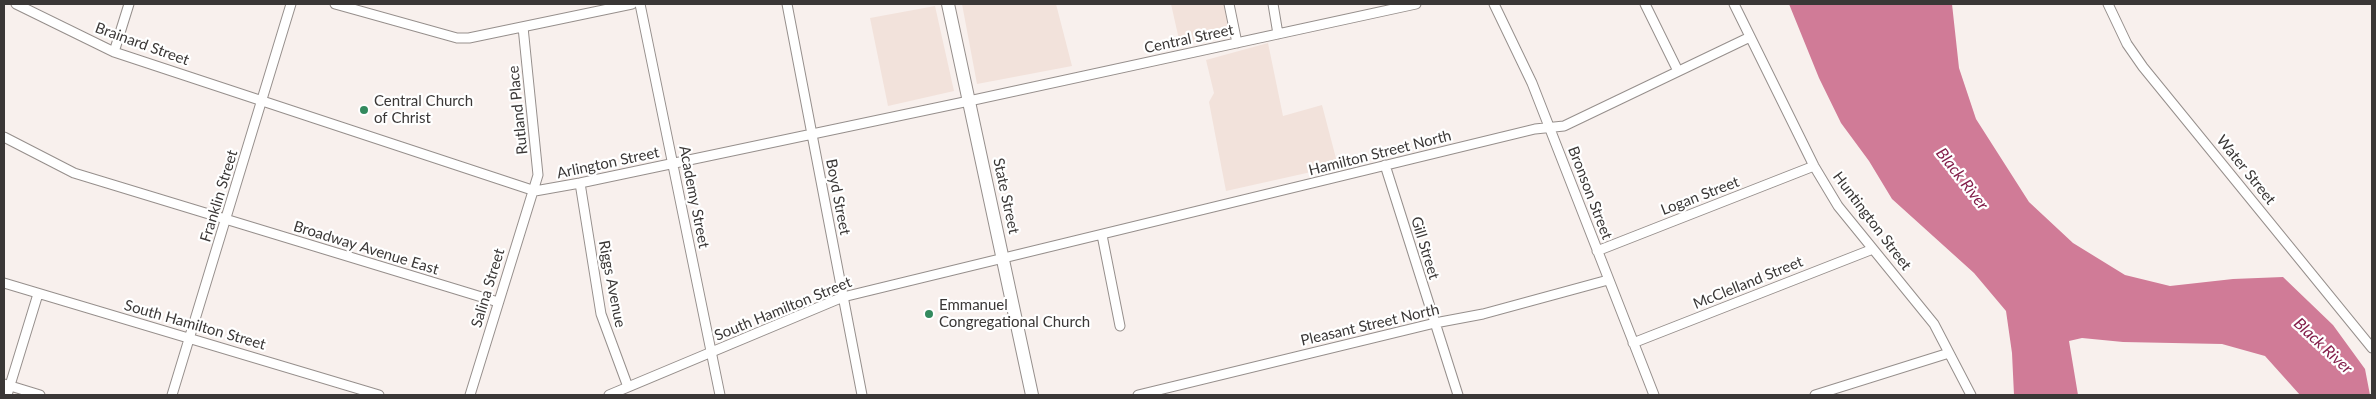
<!DOCTYPE html>
<style>
body{margin:0}
#map{position:relative;width:2376px;height:399px;overflow:hidden;background:#f8f0ed;font-family:Lato,sans-serif}
canvas{display:block}
.frame{position:absolute;inset:0;border:5px solid #3a3736;pointer-events:none}
</style>
<div id="map">
<canvas width="2376" height="399"></canvas>
<div class="frame"></div>
</div>
<script>
const ctx = document.querySelector('canvas').getContext('2d');
ctx.lineJoin = 'round';
function paint(path, color) { ctx.fillStyle = color; ctx.fill(path, 'evenodd'); }
const poly = rows => new Path2D(rows.map(r => 'M' + r).join(''));
function stroke(path, color, width, dash) { ctx.strokeStyle = color; ctx.lineWidth = width; ctx.lineCap = dash ? 'butt' : 'round'; ctx.setLineDash(dash || []); ctx.stroke(path); }
function label(font, color, halo, rows, align = 'center') {
  ctx.font = font + ' Lato,sans-serif'; ctx.lineWidth = 4.5; ctx.setLineDash([]); ctx.textBaseline = 'middle'; ctx.strokeStyle = halo; ctx.fillStyle = color; for (const [text, x, y, turn = 0] of rows) {
    ctx.save(); ctx.translate(x, y); ctx.rotate((+turn || 0) * Math.PI / 180); ctx.textAlign = isNaN(turn) ? turn : align; if (halo) ctx.strokeText(text, 0, 0); ctx.fillText(text, 0, 0); ctx.restore();
  }
}
const built = poly([
 [962,4,1056,4,1072,66,977,84],
 [1171,4,1226,4,1232,31,1180,44],
 [935,6,954,91,888,106,870,18],
 [1268,43,1283,116,1322,105,1338,166,1226,191,1209,102,1214,93,1206,60]
]);
const water = poly([
 [1789,4,1952,4,1959,68,1976,119,2029,202,2073,243,2125,275,2170,286,2233,279,2283,277,2333,325,2365,369,2370,395,2300,395,2265,356,2222,344,2123,342,2082,338,2069,341,2078,395,2014,395,2012,353,2006,311,1974,273,1892,199,1869,161,1841,123,1819,78]
]);
const minor = poly([
 [16,4,114,52,535,191,580,183,969,101,1416,4],
 [335,4,457,38,469,38,632,4],
 [640,4,720,395],
 [787,4,862,395],
 [1229,4,1237,43],
 [1273,4,1278,34],
 [1494,4,1532,83,1654,395],
 [1645,4,1678,71],
 [1734,4,1814,166,1838,206,1934,324,1971,395],
 [2108,4,2127,44,2143,67,2372,348],
 [114,52,129,4],
 [4,137,74,173,498,302],
 [1385,165,1458,395],
 [580,183,601,314,628,387],
 [1102,235,1120,326],
 [1597,251,1814,166],
 [4,283,379,395],
 [1633,343,1873,249],
 [4,384,40,395],
 [7,395,38,294],
 [172,395,291,4],
 [470,395,538,175,523,27],
 [609,395,843,297,1535,129,1564,126,1750,37],
 [1138,395,1435,323,1483,314,1608,280],
 [1815,395,1949,353]
]);
const highway = poly([
 [948,4,1032,395]
]);
const markers = [
 [364,110,5,"#338a5e"],
 [929,314,5,"#338a5e"]
];
const streetNames = [
 ["Central Street",1189,39,-12],
 ["Brainard Street",142,44,20],
 ["Rutland Place",518,110,-96],
 ["Hamilton Street North",1380,153,-14],
 ["Arlington Street",608,163,-12],
 ["Water Street",2246,170,51],
 ["Bronson Street",1590,193,69],
 ["Franklin Street",219,196,-73],
 ["State Street",1006,196,78],
 ["Logan Street",1700,196,-21],
 ["Academy Street",694,197,79],
 ["Boyd Street",838,197,79],
 ["Huntington Street",1872,221,53],
 ["Broadway Avenue East",366,248,17],
 ["Gill Street",1425,248,73],
 ["McClelland Street",1748,283,-22],
 ["Riggs Avenue",612,284,79],
 ["Salina Street",488,288,-73],
 ["South Hamilton Street",783,309,-22],
 ["South Hamilton Street",195,325,16],
 ["Pleasant Street North",1370,325,-13]
];
const poiNames = [
 ["Central Church",374,101],
 ["of Christ",374,118],
 ["Emmanuel",939,305],
 ["Congregational Church",939,322]
];
const waterNames = [
 ["Black River",1962,179,52],
 ["Black River",2323,346,43]
];
paint(built, '#f2e2db');
paint(water, '#d07b97');
stroke(minor, '#968f8c', 11);
stroke(highway, '#968f8c', 14);
stroke(minor, '#fff', 9);
stroke(highway, '#fff', 12);
for (const [x, y, r, color] of markers) { const dot = new Path2D(); dot.arc(x, y, r, 0, 2 * Math.PI); ctx.fillStyle = color; ctx.fill(dot); stroke(dot, '#fff', 2); }
label('15px', '#3a3736', '#fff', streetNames);
label('15px', '#3a3736', '#fff', poiNames, 'left');
label('italic 16px', '#841f4b', '#fff', waterNames);
</script>
